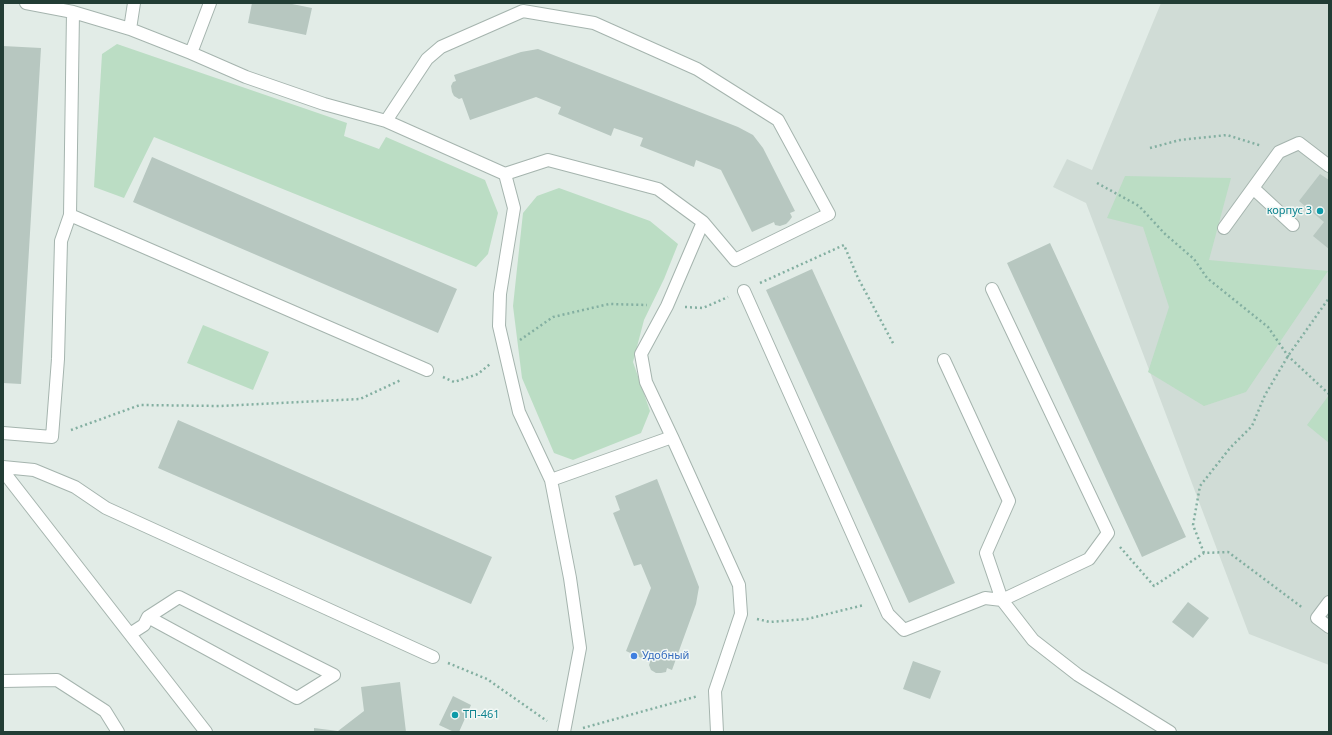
<!DOCTYPE html>
<meta charset="utf-8">
<style>
body{margin:0}
#map{position:relative;width:1332px;height:735px;overflow:hidden;background:#e2ece7;font-family:"Noto Sans",sans-serif}
canvas{display:block}
.frame{position:absolute;inset:0;border:4px solid #223d35;pointer-events:none}
</style>
<div id="map">
<canvas width="1332" height="735"></canvas>
<div class="frame"></div>
</div>
<script>
const ctx = document.querySelector('canvas').getContext('2d');
ctx.lineJoin = 'round';
function paint(path, color) { ctx.fillStyle = color; ctx.fill(path, 'evenodd'); }
const poly = rows => new Path2D(rows.map(r => 'M' + r).join(''));
function stroke(path, color, width, dash) { ctx.strokeStyle = color; ctx.lineWidth = width; ctx.lineCap = dash ? 'butt' : 'round'; ctx.setLineDash(dash || []); ctx.stroke(path); }
function label(font, color, halo, rows, align = 'center') {
  ctx.font = font + ' "Noto Sans",sans-serif'; ctx.lineWidth = 3; ctx.setLineDash([]); ctx.textBaseline = 'middle'; ctx.strokeStyle = halo; ctx.fillStyle = color; for (const [text, x, y, turn = 0] of rows) {
    ctx.save(); ctx.translate(x, y); ctx.rotate((+turn || 0) * Math.PI / 180); ctx.textAlign = isNaN(turn) ? turn : align; if (halo) ctx.strokeText(text, 0, 0); ctx.fillText(text, 0, 0); ctx.restore();
  }
}
const built = poly([
 [1161,3,1329,3,1329,665,1249,634,1086,203,1053,187,1067,159,1092,170]
]);
const green = poly([
 [117,44,347,123,344,136,379,149,386,137,485,180,498,213,488,254,476,267,154,137,124,198,94,187,102,54],
 [1125,176,1231,178,1209,260,1328,271,1246,392,1204,406,1148,372,1169,307,1143,227,1107,218],
 [559,188,650,221,678,244,664,279,644,320,633,362,650,411,641,433,573,460,554,453,522,378,513,306,523,213,537,196],
 [203,325,269,352,253,390,187,363],
 [1329,395,1329,443,1307,425]
]);
const building = poly([
 [252,3,287,3,312,8,306,35,248,23],
 [3,46,41,48,21,384,3,383],
 [538,49,738,127,753,135,763,148,795,211,790,213,792,217,789,221,786,224,780,226,775,225,774,222,752,232,721,170,696,160,694,167,640,146,643,138,614,128,611,136,558,114,561,107,536,97,470,120,462,98,459,99,454,96,452,92,451,86,453,82,456,81,454,75,521,52],
 [152,157,457,289,438,333,133,202],
 [1320,174,1329,180,1329,249,1313,236,1324,222,1299,201],
 [1050,243,1186,537,1142,557,1007,263],
 [812,269,955,583,909,603,766,290],
 [178,420,492,557,471,604,158,468],
 [657,479,699,587,696,604,672,670,667,668,666,672,661,673,656,673,651,670,649,665,650,662,626,651,651,588,641,564,634,566,613,513,620,510,615,496],
 [1188,602,1209,618,1193,638,1172,622],
 [913,661,941,671,930,699,903,689],
 [400,682,406,732,314,732,314,728,338,731,364,711,361,687],
 [453,696,471,705,459,732,454,732,439,725]
]);
const path = poly([
 [1150,148,1180,140,1227,135,1262,146],
 [1097,183,1139,206,1165,234,1194,259,1207,278,1268,327,1288,356,1329,394],
 [760,283,844,245,858,278,894,345],
 [685,307,703,308,728,297],
 [520,340,553,317,609,304,647,305],
 [443,377,454,382,478,374,490,364],
 [71,430,140,405,220,406,360,399,401,380],
 [1120,547,1154,586,1204,553,1228,552,1303,608],
 [1204,553,1193,525,1200,486,1230,448,1252,426,1265,395,1288,356,1329,298],
 [757,619,770,622,807,619,864,605],
 [448,663,487,679,547,721],
 [583,728,698,696]
]);
const minor = poly([
 [26,3,73,12,130,29,191,53,246,77,324,104,386,121,505,174],
 [130,29,134,3],
 [191,53,210,3],
 [386,121,427,59,441,47,523,11,594,23,697,69,778,120,829,214,735,260,703,222],
 [70,215,427,370],
 [1293,225,1253,188,1279,152,1299,143,1329,166],
 [1224,228,1253,188],
 [744,291,888,614,904,630,985,598,1002,600,1033,640,1078,675,1170,732],
 [944,360,1009,501,986,553,1002,600,1089,559,1108,533,992,289],
 [3,433,52,437,58,359,61,241,70,215,73,12],
 [672,437,739,585,741,614,715,691,717,732],
 [3,467,34,470,75,487,106,508,433,657],
 [3,471,206,732],
 [551,480,672,437,646,382,641,354,667,306,703,222,658,189,548,160,505,174,514,208,500,294,499,326,519,412,551,480,570,578,580,648,564,732],
 [1329,602,1317,618,1329,627],
 [130,634,144,625,148,617,179,597,334,675,297,698,148,617],
 [3,681,57,680,105,711,118,732]
]);
const markers = [
 [1320,211,4,"#0f9aa8"],
 [634,656,4,"#3f7fe0"],
 [455,715,4,"#0f9aa8"]
];
const cultureNames = [
 ["корпус 3",1312,211],
 ["ТП-461",463,715,"left"]
];
const shopNames = [
 ["Удобный",642,656]
];
paint(built, '#d0dcd6');
paint(green, '#bbddc4');
paint(building, '#b7c7c0');
stroke(minor, '#a5b4ae', 14);
stroke(path, '#83afa1', 2.5, [2, 3]);
stroke(minor, '#fff', 12);
for (const [x, y, r, color] of markers) { const dot = new Path2D(); dot.arc(x, y, r, 0, 2 * Math.PI); ctx.fillStyle = color; ctx.fill(dot); stroke(dot, '#f2f8f5', 1.5); }
label('11px', '#0d838f', '#f2f8f5', cultureNames, 'right');
label('11px', '#366cbe', '#f2f8f5', shopNames, 'left');
</script>
